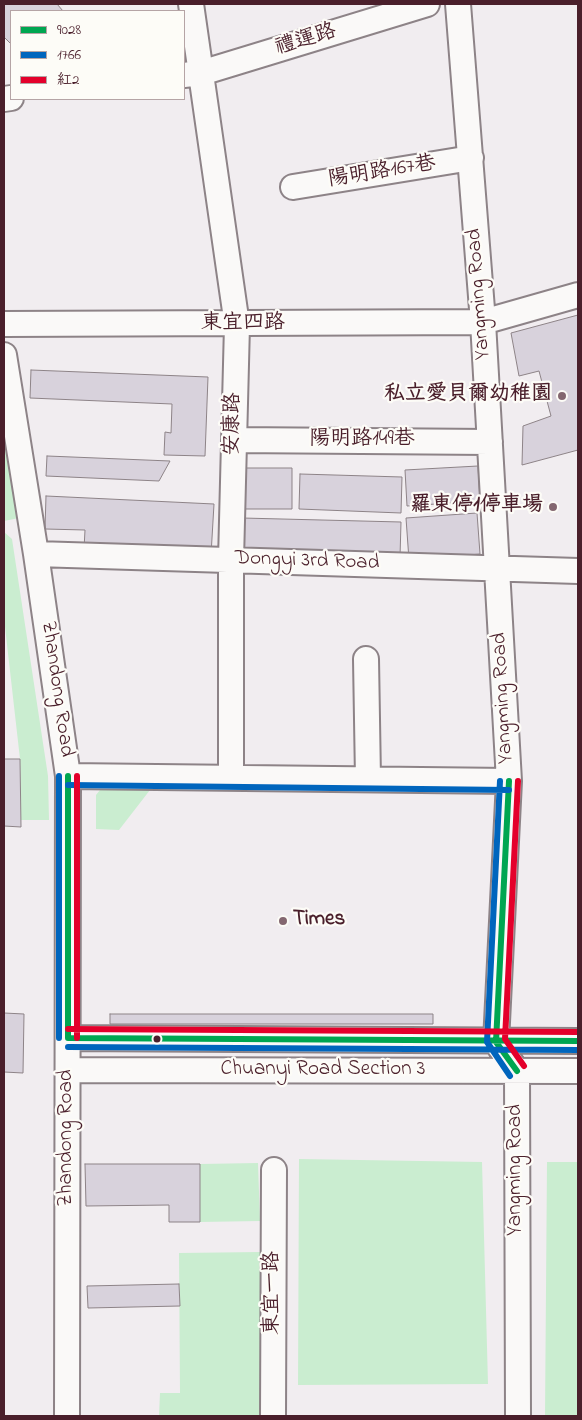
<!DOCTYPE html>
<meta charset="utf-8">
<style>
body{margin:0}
#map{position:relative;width:582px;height:1420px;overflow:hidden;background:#f1edf0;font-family:"Indie Flower","LXGW WenKai TC",sans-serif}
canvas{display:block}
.frame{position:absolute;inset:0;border:5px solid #4a1f2b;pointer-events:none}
.legend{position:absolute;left:10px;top:10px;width:175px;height:90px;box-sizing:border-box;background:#fdfcf7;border:1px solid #b5a4a5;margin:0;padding:6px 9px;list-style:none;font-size:15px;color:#4a1f2b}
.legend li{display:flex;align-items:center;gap:10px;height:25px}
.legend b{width:25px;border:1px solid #b5a4a5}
</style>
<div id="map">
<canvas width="582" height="1420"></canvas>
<div class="frame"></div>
<ul class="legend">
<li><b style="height:6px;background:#00a651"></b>9028</li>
<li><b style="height:6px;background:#0065bd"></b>1766</li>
<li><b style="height:6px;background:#e4002b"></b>紅2</li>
</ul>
</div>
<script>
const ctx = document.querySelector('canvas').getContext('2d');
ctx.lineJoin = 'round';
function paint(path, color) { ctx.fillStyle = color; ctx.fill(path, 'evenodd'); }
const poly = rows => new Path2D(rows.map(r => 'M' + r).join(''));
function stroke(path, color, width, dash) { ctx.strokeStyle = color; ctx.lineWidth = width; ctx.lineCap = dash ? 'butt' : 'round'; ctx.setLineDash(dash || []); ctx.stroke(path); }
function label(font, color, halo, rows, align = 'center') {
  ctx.font = font + ' "Indie Flower","LXGW WenKai TC",sans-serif'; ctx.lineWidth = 4.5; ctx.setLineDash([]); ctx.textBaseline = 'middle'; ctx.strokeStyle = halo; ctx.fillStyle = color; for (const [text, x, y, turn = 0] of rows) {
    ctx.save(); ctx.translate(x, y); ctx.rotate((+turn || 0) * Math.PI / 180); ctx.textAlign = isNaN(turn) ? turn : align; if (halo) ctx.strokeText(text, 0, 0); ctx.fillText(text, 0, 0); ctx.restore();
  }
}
const green = poly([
 [4,437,19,518,4,521],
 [4,532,12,539,48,776,49,820,21,820,20,759,4,618],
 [100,790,106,789,150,790,119,830,96,829,96,795],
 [299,1159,482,1162,488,1384,298,1385],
 [547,1162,578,1162,578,1416,545,1416],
 [258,1163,260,1221,200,1222,200,1164],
 [260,1252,260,1416,159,1416,160,1393,180,1393,179,1253]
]);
const building = poly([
 [4,4,57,4,63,11,11,11,11,44,4,37,4,4],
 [578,315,578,450,522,465,523,426,551,416,539,371,519,376,511,333,578,315],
 [31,370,208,377,205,456,164,455,165,432,171,433,172,404,30,398,31,370],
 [47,456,170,461,159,481,46,476,47,456],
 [478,466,480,501,407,506,405,470,478,466],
 [240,468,292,468,292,509,240,509,240,468],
 [300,474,402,477,401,513,299,509,300,474],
 [46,496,214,504,211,555,84,549,85,530,45,529,46,496],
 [477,513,480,554,409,560,406,518,477,513],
 [242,518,401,522,400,557,241,553,242,518],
 [4,759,20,759,21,827,4,826,4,759],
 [4,1013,24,1014,23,1073,4,1072,4,1013],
 [110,1014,433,1014,433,1024,110,1024,110,1014],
 [85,1164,200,1164,200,1222,169,1222,169,1205,86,1206,85,1164],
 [179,1284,180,1306,88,1308,87,1286,179,1284]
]);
const minor = poly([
 [191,4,237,325,231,560,231,778],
 [458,4,483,322,509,781,496,1042,517,1071,518,1416],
 [184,75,201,73,427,4],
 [4,99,11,98],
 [293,187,471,158],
 [4,324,483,322,578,295],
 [4,355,36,554,68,776,67,1416],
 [234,440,490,442],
 [36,554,578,571],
 [366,659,368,779],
 [68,776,509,781],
 [68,1038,578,1041],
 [69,1070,578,1071],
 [273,1416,274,1170]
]);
const bus1 = poly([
 [68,776,68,1038],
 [509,781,496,1042,517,1071],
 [68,1038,578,1041]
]);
const bus2 = poly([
 [59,776,59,1038],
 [500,781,487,1042,510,1076],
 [68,785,509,790],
 [68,1047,578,1050]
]);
const bus3 = poly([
 [77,776,77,1038],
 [518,781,505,1039,524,1066],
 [68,1029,578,1032]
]);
const markers = [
 [562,396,5,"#846770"],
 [553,507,5,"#846770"],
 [283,921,5,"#846770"],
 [157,1039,4.5,"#4a1f2b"]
];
const streetNames = [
 ["禮運路",306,41,-17],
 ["陽明路167巷",382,173,-9],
 ["Yangming Road",480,294,-94],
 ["東宜四路",243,325],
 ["安康路",234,424,-89],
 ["陽明路149巷",362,441],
 ["Dongyi 3rd Road",307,562,2],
 ["Zhandong Road",56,689,82],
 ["Yangming Road",504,698,-93],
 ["Chuanyi Road Section 3",323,1071],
 ["Zhandong Road",68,1138,-90],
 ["Yangming Road",517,1170,-90],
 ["東宜一路",274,1293,-90]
];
const poiNames = [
 ["私立愛貝爾幼稚園",552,396],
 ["羅東停1停車場",543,507],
 ["Times",293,921,"left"]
];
paint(green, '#caedd0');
paint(building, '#d8d2dc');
stroke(building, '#8d8387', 1);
stroke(minor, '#8d8387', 28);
stroke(minor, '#faf9f8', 24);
stroke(bus1, '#00a651', 6);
stroke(bus2, '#0065bd', 6);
stroke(bus3, '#e4002b', 6);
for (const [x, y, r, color] of markers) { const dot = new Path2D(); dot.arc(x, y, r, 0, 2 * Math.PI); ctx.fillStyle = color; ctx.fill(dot); stroke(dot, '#fdfcf7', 2); }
label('21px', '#4a1f2b', '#fdfcf7', streetNames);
label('bold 21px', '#4a1f2b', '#fdfcf7', poiNames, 'right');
</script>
